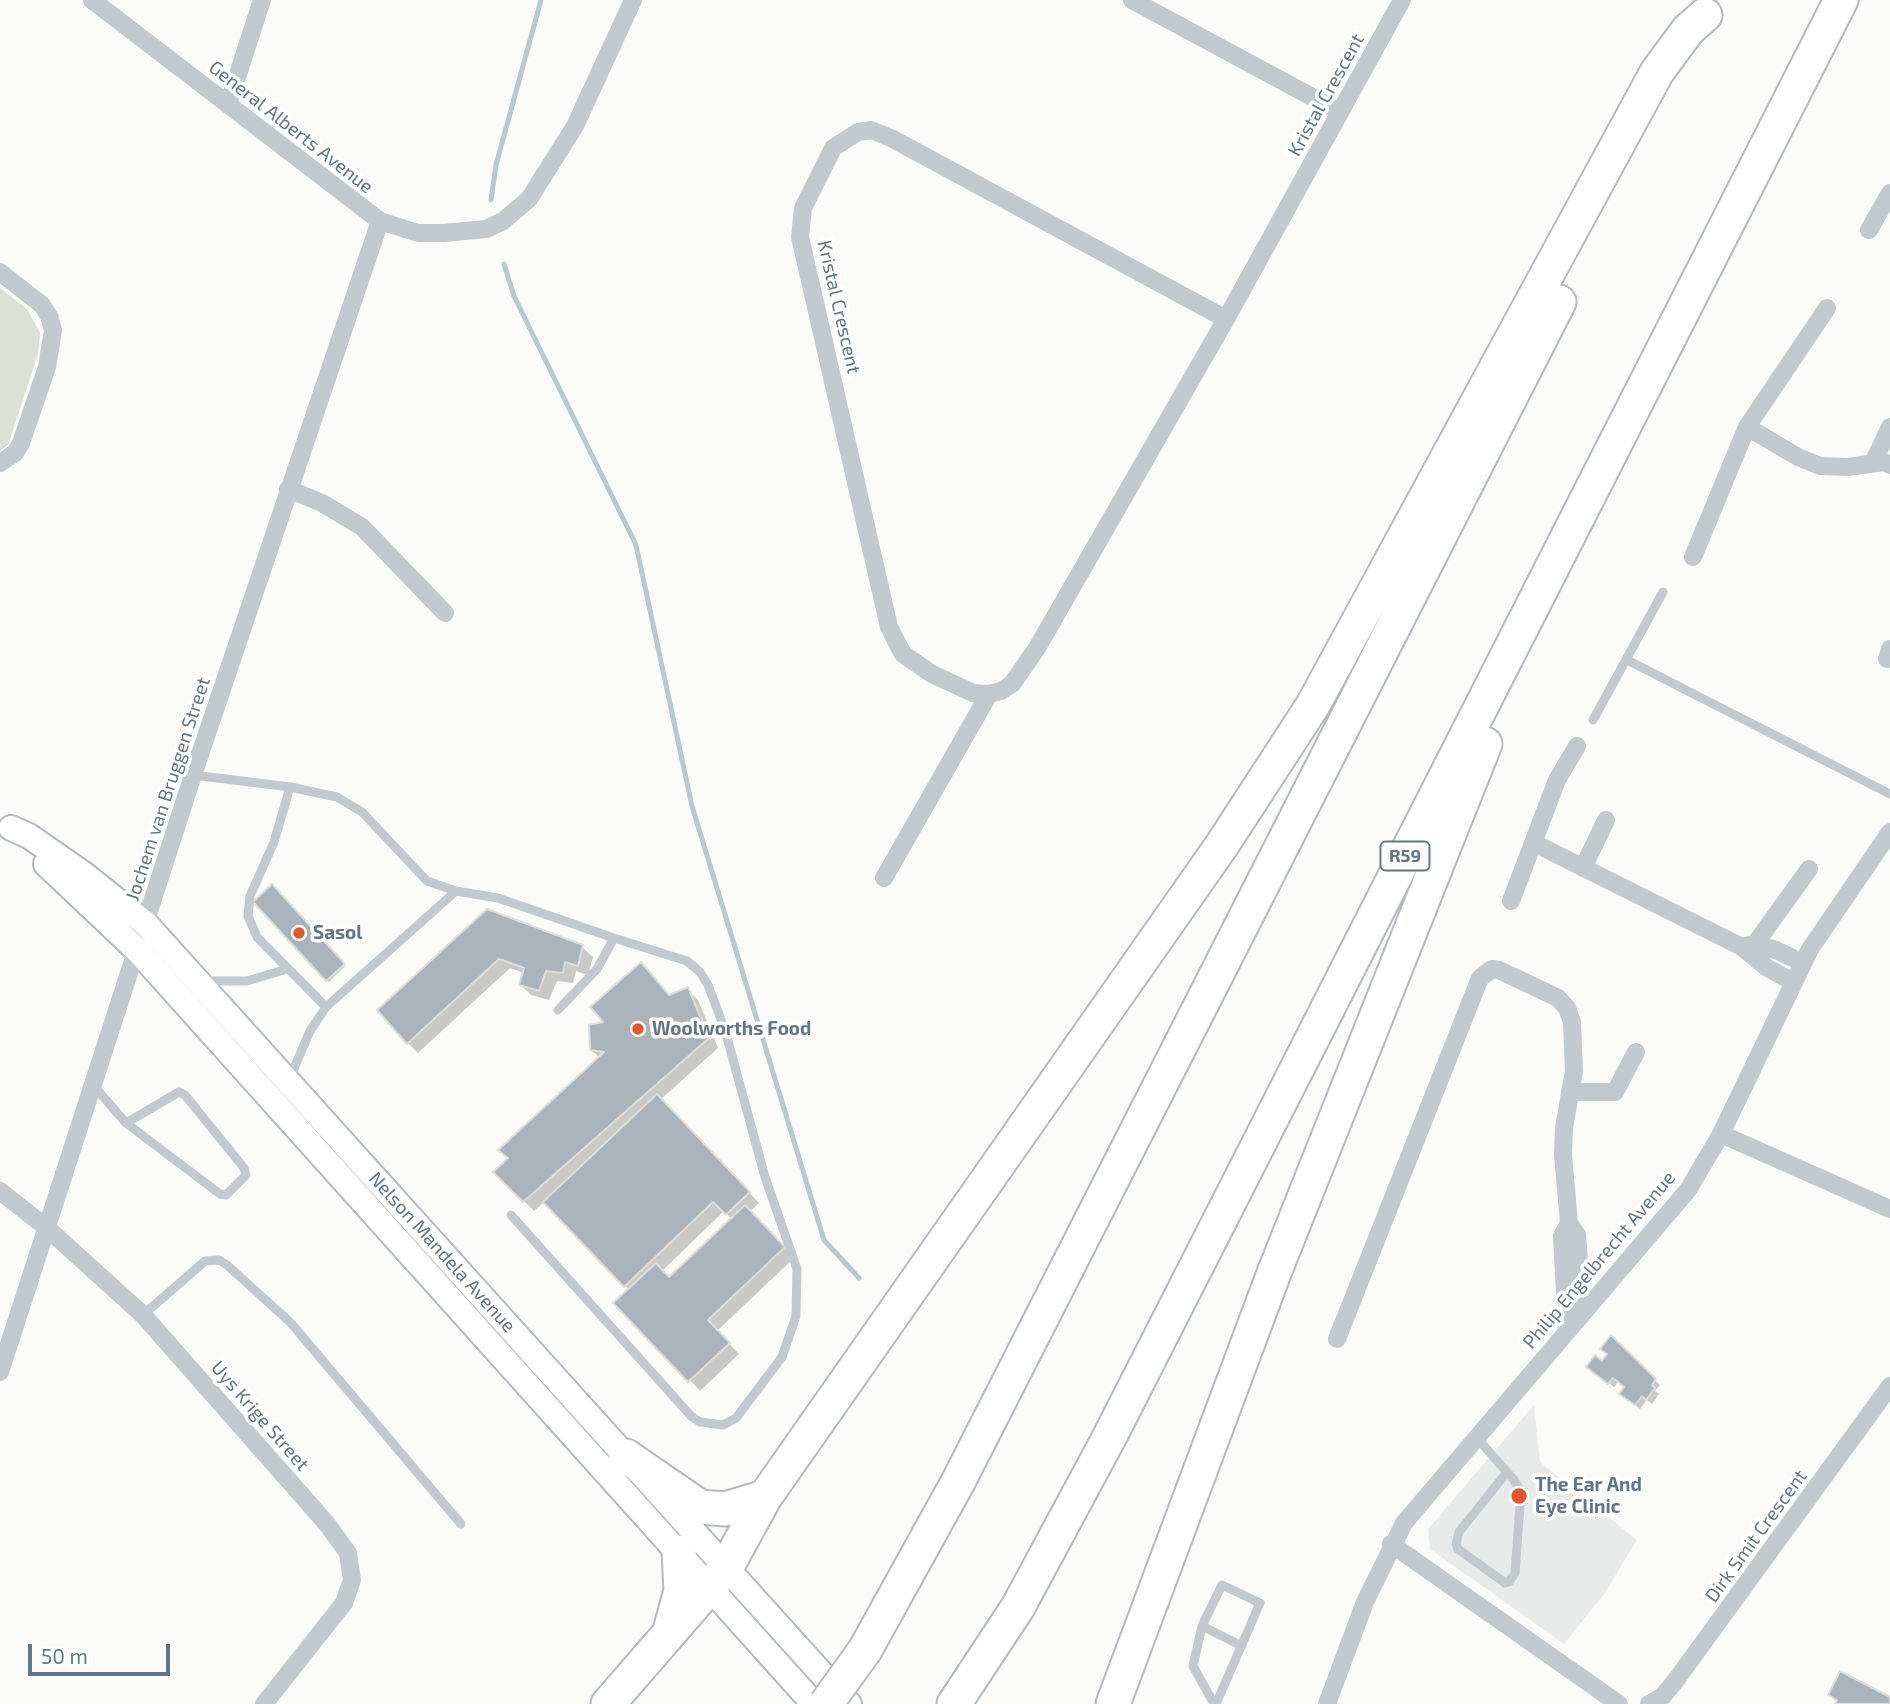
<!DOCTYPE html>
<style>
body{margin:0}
#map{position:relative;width:1890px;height:1704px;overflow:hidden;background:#fafaf8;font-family:"Exo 2",sans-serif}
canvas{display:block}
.scale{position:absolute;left:28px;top:1644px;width:142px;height:32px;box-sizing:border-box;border:4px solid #657683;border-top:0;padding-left:9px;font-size:21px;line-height:24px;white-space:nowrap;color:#657683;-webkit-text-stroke:5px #fff;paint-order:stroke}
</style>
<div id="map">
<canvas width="1890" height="1704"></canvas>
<div class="scale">50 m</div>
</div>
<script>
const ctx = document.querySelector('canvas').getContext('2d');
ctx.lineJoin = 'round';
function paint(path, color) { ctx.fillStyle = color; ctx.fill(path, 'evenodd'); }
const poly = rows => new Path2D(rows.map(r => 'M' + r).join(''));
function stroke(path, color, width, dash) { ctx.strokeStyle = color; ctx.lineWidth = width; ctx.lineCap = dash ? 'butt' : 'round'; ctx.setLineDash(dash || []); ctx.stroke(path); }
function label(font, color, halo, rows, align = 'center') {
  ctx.font = font + ' "Exo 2",sans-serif'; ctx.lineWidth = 7; ctx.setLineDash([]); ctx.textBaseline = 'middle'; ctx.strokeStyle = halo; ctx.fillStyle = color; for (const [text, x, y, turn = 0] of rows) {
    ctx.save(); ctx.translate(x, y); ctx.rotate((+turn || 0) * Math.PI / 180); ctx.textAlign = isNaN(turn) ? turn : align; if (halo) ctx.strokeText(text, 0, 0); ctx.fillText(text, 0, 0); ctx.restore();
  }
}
const built = poly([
 [1534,1405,1540,1462,1637,1540,1604,1594,1564,1644,1430,1549,1428,1529]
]);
const green = poly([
 [0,288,27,309,40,333,38,354,8,445,0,451]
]);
const shadow = poly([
 [272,887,345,966,329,982,255,902],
 [488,911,582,947,593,957,588,975,576,971,573,983,557,981,549,1000,531,995,521,985,524,973,510,968,418,1053,408,1043],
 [687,990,698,1000,718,1048,660,1100,759,1203,749,1212,794,1258,717,1331,739,1354,700,1391,616,1303,629,1290,544,1202,534,1211,495,1172,600,1058,591,1050,607,1023],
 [724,1211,733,1220,670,1279,662,1271],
 [1611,1338,1660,1385,1655,1391,1659,1394,1652,1404,1647,1400,1640,1409,1626,1398,1626,1387,1618,1382,1614,1387,1593,1371,1609,1355]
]);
const stream = poly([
 [491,200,496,165,541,0],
 [504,264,514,296,636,545,692,806,824,1240,859,1278]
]);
const building = poly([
 [272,884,345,964,326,981,253,902,272,884],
 [487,909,583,945,578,966,565,962,563,973,546,971,539,991,519,985,524,968,499,959,407,1044,377,1010,487,909],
 [641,962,669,995,688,987,709,1038,523,1202,493,1172,508,1158,498,1150,604,1052,590,1050,589,1025,603,1022,590,1007,641,962],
 [657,1094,750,1192,726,1215,713,1202,624,1287,543,1202,657,1094],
 [745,1205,785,1247,708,1320,730,1343,688,1382,613,1303,656,1263,669,1277,745,1205],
 [1611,1335,1656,1379,1652,1385,1655,1388,1646,1400,1642,1396,1635,1405,1619,1394,1624,1387,1613,1378,1608,1384,1586,1367,1595,1355,1602,1361,1607,1354,1600,1349,1611,1335],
 [1840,1671,1890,1697,1890,1704,1835,1704,1837,1700,1828,1695,1840,1671]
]);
const lane = poly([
 [1627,660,1890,794],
 [1593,720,1663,592],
 [193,775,290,787,337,797,362,812,427,881,456,891,498,898,614,938,597,969,558,1010],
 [290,787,274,842,250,896,248,916,257,937,326,1007],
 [203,981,247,981,287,969],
 [289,1080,310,1031,326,1007,456,891],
 [93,1085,126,1123,220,1194,226,1195,246,1175,244,1168,185,1095,179,1092,126,1123],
 [511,1215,691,1416,700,1422,723,1425,736,1418,782,1357,796,1316,797,1269,765,1177,725,1030,708,985,700,972,687,961,614,938],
 [143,1315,205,1261,219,1260,227,1265,290,1322,461,1524],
 [1476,1437,1492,1455,1507,1472,1514,1480,1521,1492,1515,1573,1509,1582,1505,1583,1458,1549,1456,1544,1459,1532,1507,1472],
 [1202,1626,1242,1646],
 [1214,1704,1193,1666,1202,1626,1222,1585,1260,1603,1216,1704]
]);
const street = poly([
 [92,0,380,221,418,233,444,233,486,229,503,221,529,199,575,126,633,0],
 [1132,0,1340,112],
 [228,105,262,0],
 [1869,230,1890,193],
 [0,272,42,305,49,316,53,330,47,367,21,443,15,453,0,463],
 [1226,319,891,138,871,130,858,132,833,148,803,208,800,237,889,627,903,654,932,674,973,693,989,694,1001,691,1012,684,1037,648,1226,319,1402,0],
 [1747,427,1827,308],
 [1873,463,1890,427],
 [288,489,322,503,362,527,445,613],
 [1693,557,1747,427,1798,457,1820,466,1848,467,1884,462,1890,465],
 [1887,659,1890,649],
 [1534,843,1742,947,1766,967,1793,982],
 [1583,868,1606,820],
 [884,878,989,694],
 [1511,901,1557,780,1577,746],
 [1755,944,1809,869],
 [1745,946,1755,944,1776,950,1803,963],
 [1570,1092,1615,1092,1636,1052],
 [1721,1134,1890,1209],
 [0,1191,47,1228,143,1315,327,1524,348,1553,352,1580,344,1603,264,1704],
 [1567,1332,1562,1236,1569,1223],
 [1337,1339,1480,978,1492,969,1499,970,1558,998,1567,1008,1572,1022,1574,1071,1564,1128,1563,1155,1569,1223,1577,1235,1583,1311],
 [0,1372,193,775,380,221],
 [1391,1544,1619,1704],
 [1327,1704,1365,1602,1404,1523,1688,1190,1721,1134,1810,949,1890,832],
 [1649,1704,1663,1696,1676,1680,1890,1386]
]);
const secondary = poly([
 [11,828,29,836,85,875,146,924,849,1704],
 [46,864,138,951,814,1704]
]);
const highway = poly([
 [626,1456,700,1507,725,1509,765,1497],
 [671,1627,681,1591,679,1552],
 [865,1650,958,1482,1559,302],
 [608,1704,726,1568,765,1497,1222,845,1313,705,1657,72,1688,30,1705,15],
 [954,1704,1018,1607,1110,1436,1841,0],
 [1113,1704,1274,1273,1485,744]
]);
const highwayBridge = poly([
 [826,1704,865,1650]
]);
const markers = [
 [299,933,7,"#e4572e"],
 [638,1029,7,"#e4572e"],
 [1519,1496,9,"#e4572e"]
];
const shields = [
 [1405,856,49]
];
const shieldNames = [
 ["R59",1405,856]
];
const streetNames = [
 ["Kristal Crescent",1326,95,-61],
 ["General Alberts Avenue",291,127,38],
 ["Kristal Crescent",839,307,77],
 ["Jochem van Bruggen Street",168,789,-72],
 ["Nelson Mandela Avenue",442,1252,48],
 ["Philip Engelbrecht Avenue",1599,1260,-50],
 ["Uys Krige Street",260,1416,49],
 ["Dirk Smit Crescent",1756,1536,-54]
];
const poiNames = [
 ["Sasol",313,933],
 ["Woolworths Food",652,1029],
 ["The Ear And",1535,1485],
 ["Eye Clinic",1535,1507]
];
paint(built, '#e8e9e9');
paint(green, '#dadfd7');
paint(shadow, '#0003');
stroke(stream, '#bbc7cb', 5);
paint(building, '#aab3b9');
stroke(building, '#dcdcda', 2);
stroke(secondary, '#b3babf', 28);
stroke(highway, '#b4b9bd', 37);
stroke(lane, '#c3c8cc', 9);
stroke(street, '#c3c8cc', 18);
stroke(secondary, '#fff', 24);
stroke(highway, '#fff', 33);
stroke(highwayBridge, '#b4b9bd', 37, []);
stroke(highwayBridge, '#fff', 33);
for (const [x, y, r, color] of markers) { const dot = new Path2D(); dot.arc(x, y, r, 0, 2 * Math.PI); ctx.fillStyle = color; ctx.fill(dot); stroke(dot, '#fff', 2.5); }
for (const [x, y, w] of shields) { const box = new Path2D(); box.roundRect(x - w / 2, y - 14.5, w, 29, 5); ctx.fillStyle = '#fff'; ctx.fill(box); stroke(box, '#657683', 2); }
label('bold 18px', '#657683', null, shieldNames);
label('19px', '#657683', '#fff', streetNames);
label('bold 19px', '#657683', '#fff', poiNames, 'left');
</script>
